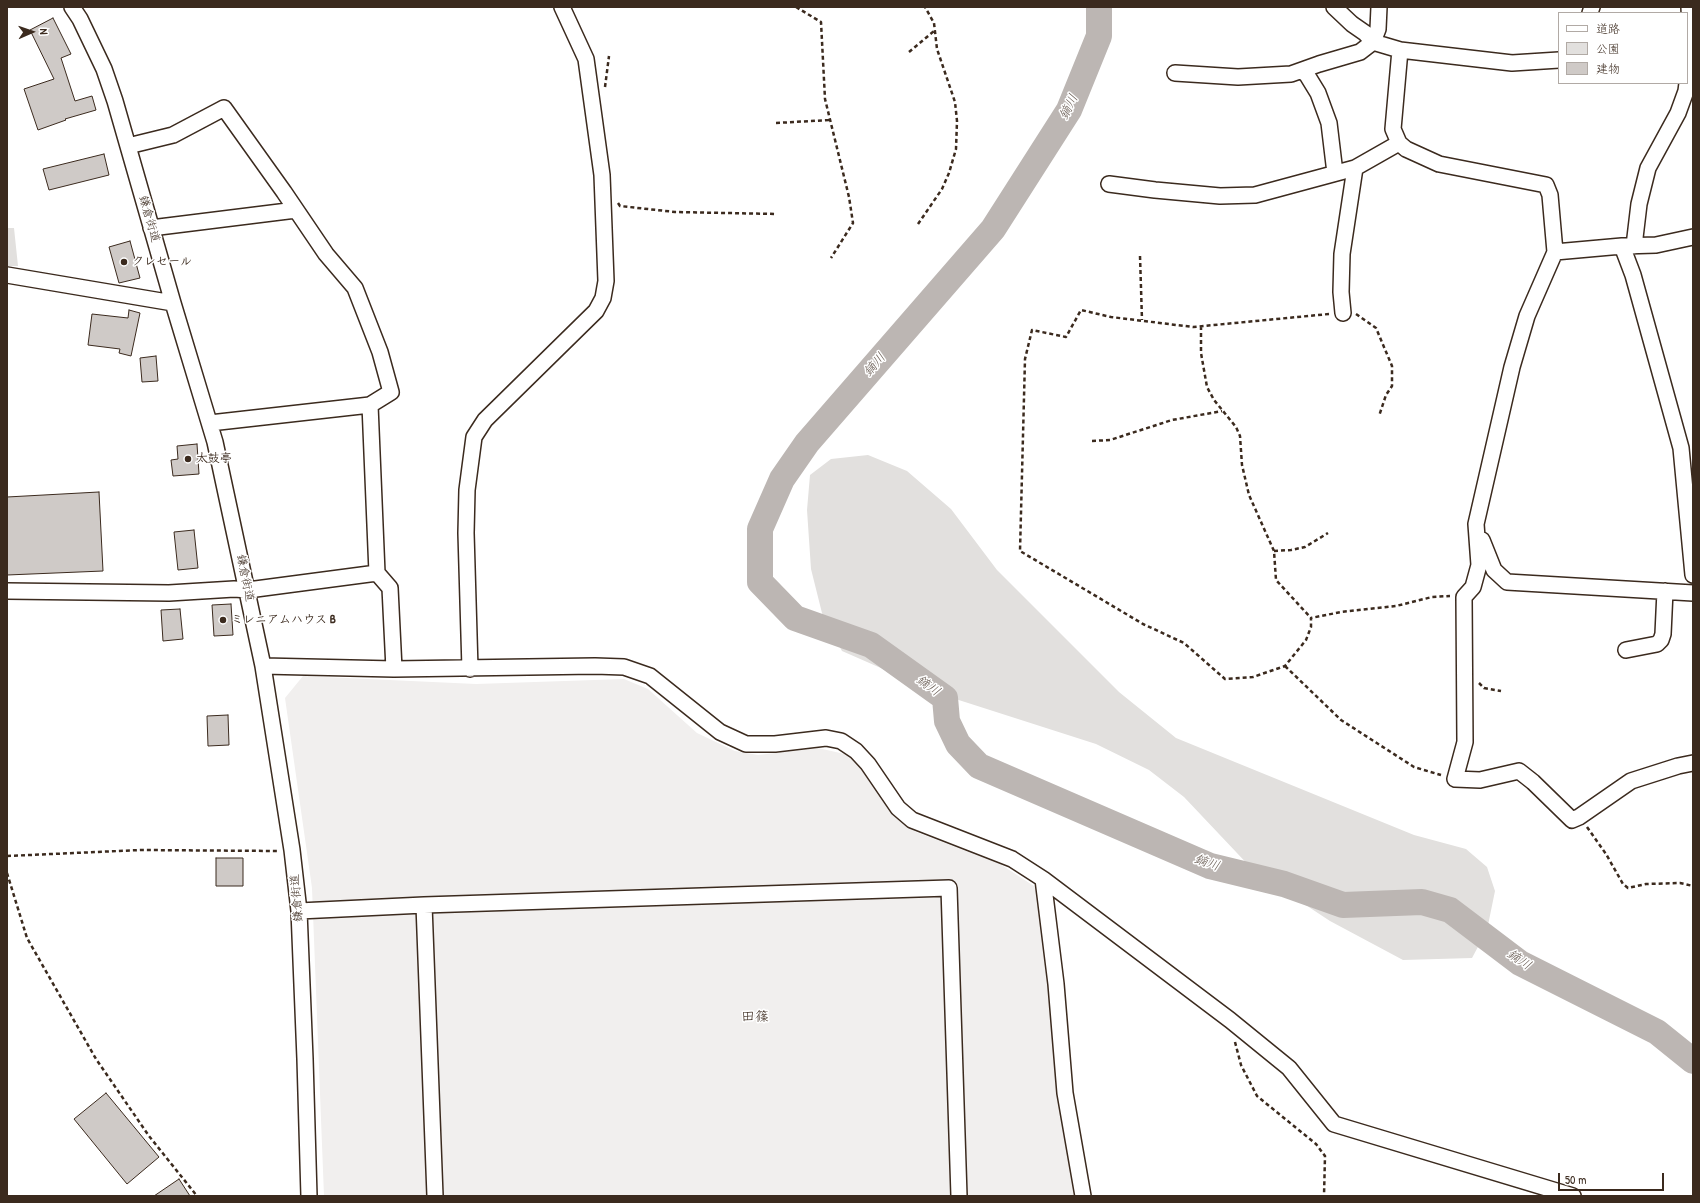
<!DOCTYPE html>
<meta charset="utf-8">
<style>
body{margin:0}
#map{position:relative;width:1700px;height:1203px;overflow:hidden;background:#fff;font-family:"Patrick Hand","Klee One",sans-serif}
canvas{display:block}
.frame{position:absolute;inset:0;border:8px solid #3b2a1e;pointer-events:none}
.legend{position:absolute;left:1558px;top:12px;width:130px;height:72px;box-sizing:border-box;background:#fff;border:1px solid #b1aaa5;margin:0;padding:5px 7px;list-style:none;font-size:12px;color:#3b2a1e}
.legend li{display:flex;align-items:center;gap:8px;height:20px}
.legend b{width:20px;border:1px solid #b1aaa5}
.north{position:absolute;left:12px;top:12px;width:40px;height:40px;-webkit-text-stroke:3px #fff;paint-order:stroke;rotate:88deg;font-size:11px;font-weight:700;line-height:16px;text-align:center;color:#3b2a1e}
.north::after{content:'';display:block;margin:auto;width:14px;height:18px;background:#3b2a1e;clip-path:polygon(50% 0,100% 100%,50% 72%,0 100%)}
.scale{position:absolute;left:1558px;top:1173px;width:106px;height:18px;box-sizing:border-box;border:2px solid #3b2a1e;border-top:0;padding-left:5px;font-size:12px;line-height:14px;white-space:nowrap;color:#3b2a1e;-webkit-text-stroke:3px #fff;paint-order:stroke}
</style>
<div id="map">
<canvas width="1700" height="1203"></canvas>
<div class="frame"></div>
<ul class="legend">
<li><b style="height:5px;background:#fff"></b>道路</li>
<li><b style="height:11px;background:#e2e0de"></b>公園</li>
<li><b style="height:11px;background:#cfcac7"></b>建物</li>
</ul>
<div class="north">N</div>
<div class="scale">50 m</div>
</div>
<script>
const ctx = document.querySelector('canvas').getContext('2d');
ctx.lineJoin = 'round';
function paint(path, color) { ctx.fillStyle = color; ctx.fill(path, 'evenodd'); }
const poly = rows => new Path2D(rows.map(r => 'M' + r).join(''));
function stroke(path, color, width, dash) { ctx.strokeStyle = color; ctx.lineWidth = width; ctx.lineCap = dash ? 'butt' : 'round'; ctx.setLineDash(dash || []); ctx.stroke(path); }
function label(font, color, halo, rows, align = 'center') {
  ctx.font = font + ' "Patrick Hand","Klee One",sans-serif'; ctx.lineWidth = 3; ctx.setLineDash([]); ctx.textBaseline = 'middle'; ctx.strokeStyle = halo; ctx.fillStyle = color; for (const [text, x, y, turn = 0] of rows) {
    ctx.save(); ctx.translate(x, y); ctx.rotate((+turn || 0) * Math.PI / 180); ctx.textAlign = isNaN(turn) ? turn : align; if (halo) ctx.strokeText(text, 0, 0); ctx.fillText(text, 0, 0); ctx.restore();
  }
}
const built = poly([
 [303,676,476,684,624,679,648,689,697,733,735,751,758,755,818,748,849,755,863,768,884,802,895,817,903,824,916,832,1000,864,1037,888,1078,1196,324,1196,312,888,285,698]
]);
const green = poly([
 [7,228,14,228,18,266,7,266],
 [868,455,907,471,951,509,997,570,1119,692,1176,738,1414,835,1466,849,1487,867,1495,891,1487,930,1472,958,1403,960,1330,921,1254,871,1184,797,1149,770,1096,744,940,694,842,651,823,617,811,569,807,510,810,475,831,459]
]);
const river = poly([
 [1099,7,1099,36,1069,110,993,229,807,443,782,479,760,529,760,582,795,618,871,645,945,698,947,721,958,744,979,766,1210,866,1284,884,1343,905,1422,902,1450,910,1520,963,1657,1032,1693,1061]
]);
const building = poly([
 [53,18,71,54,61,58,75,101,92,96,96,110,65,119,66,120,38,130,24,89,54,79,30,30,53,18],
 [104,154,109,175,49,190,43,169,104,154],
 [130,241,140,278,119,283,109,247,130,241],
 [129,310,140,313,131,356,119,353,120,349,88,345,92,314,128,318,129,310],
 [156,356,158,381,142,382,140,358,156,356],
 [197,444,199,474,173,476,171,460,178,459,177,446,197,444],
 [99,492,103,571,7,575,7,497,99,492],
 [194,530,198,568,178,570,174,532,194,530],
 [231,604,233,635,214,636,212,605,231,604],
 [180,609,183,639,163,641,161,610,180,609],
 [228,715,229,745,208,746,207,716,228,715],
 [216,858,243,858,243,886,216,886,216,858],
 [106,1093,159,1157,127,1184,74,1119,106,1093],
 [179,1179,190,1196,154,1196,179,1179]
]);
const path = poly([
 [796,7,821,22,825,99,849,197,853,223,831,258],
 [909,52,934,31],
 [605,87,609,56],
 [776,123,830,120],
 [618,203,620,206,675,212,777,214],
 [918,224,942,189,949,173,956,149,957,121,955,102,937,49,934,23,925,7],
 [1140,256,1142,320],
 [1329,314,1193,327,1111,317,1081,310,1066,337,1032,330,1025,359,1020,551,1143,624,1184,643,1225,679,1253,677,1285,666,1306,640,1311,627,1311,618,1341,612,1396,606,1432,597,1450,596],
 [1356,314,1376,328,1392,366,1392,386,1386,395,1379,416],
 [1201,326,1201,353,1207,387,1214,400,1236,427,1240,436,1242,465,1249,495,1274,551,1276,580,1311,618],
 [1092,441,1110,440,1172,420,1222,411],
 [1274,551,1291,550,1305,547,1328,533],
 [1285,666,1341,720,1414,767,1441,775],
 [1479,683,1484,688,1501,691],
 [1587,827,1606,854,1623,884,1628,888,1646,884,1680,883,1693,886],
 [7,856,141,850,278,851],
 [7,873,27,938,96,1059,149,1136,197,1196],
 [1235,1042,1241,1065,1257,1096,1316,1144,1325,1156,1324,1196]
]);
const minor = poly([
 [72,7,80,19,104,69,115,101,173,303,215,442,263,666,292,850,299,911,305,1059,309,1196],
 [1334,7,1352,24,1365,33,1373,42,1400,50,1512,63,1559,60],
 [1590,13,1592,7],
 [1400,50,1393,129,1399,143,1406,149,1439,164,1546,185,1550,195,1555,252,1527,316,1512,367,1476,524,1479,565,1473,587,1464,597,1465,742,1455,779,1480,780,1519,771,1533,782,1572,820,1579,817,1631,781,1678,766,1693,763],
 [1302,71,1307,75,1318,93,1329,123,1335,173],
 [1175,73,1238,77,1291,74,1319,64,1360,52,1373,42,1378,29,1379,7],
 [128,146,173,135,224,108,284,192,326,254,355,288,380,352,391,392,370,405,377,573],
 [1109,184,1155,190,1220,196,1255,195,1355,168,1399,143],
 [151,228,296,210],
 [1622,246,1633,275,1681,448,1693,575],
 [1634,246,1639,204,1648,168,1678,113,1686,91,1691,53,1689,7],
 [1555,252,1622,246,1656,245,1693,237],
 [7,275,173,303],
 [1343,313,1341,292,1342,254,1355,168],
 [210,423,370,405],
 [1482,540,1494,570,1507,582,1693,593],
 [7,591,169,593,234,589,248,590,377,573,390,588,394,669],
 [1626,650,1657,644,1661,640,1663,634,1665,591],
 [263,666,394,669,595,666,624,667,650,676,720,732,746,744,775,744,826,738,841,741,856,751,868,764,898,808,912,820,1012,859,1043,879,1230,1020,1289,1068,1334,1124,1573,1196],
 [470,669,466,533,467,490,474,437,485,420,596,311,603,298,606,281,602,175,586,59,562,7],
 [1043,879,1056,984,1065,1093,1083,1196],
 [424,905,435,1196],
 [299,911,424,905,949,888,959,1196]
]);
const markers = [
 [124,262,4,"#3b2a1e"],
 [188,459,4,"#3b2a1e"],
 [223,620,4,"#3b2a1e"]
];
const streetNames = [
 ["鎌倉街道",149,219,74],
 ["鎌倉街道",245,578,78],
 ["鎌倉街道",297,898,-95]
];
const poiNames = [
 ["クレセール",132,262],
 ["太鼓亭",196,459],
 ["ミレニアムハウス B",231,620]
];
const waterNames = [
 ["鏑川",1069,107,-63],
 ["鏑川",875,365,-49],
 ["鏑川",928,686,36],
 ["鏑川",1207,863,19],
 ["鏑川",1519,960,33]
];
const quarterNames = [
 ["田篠",755,1017]
];
paint(built, '#f1efee');
paint(green, '#e2e0de');
stroke(river, '#bcb6b3', 26);
paint(building, '#cfcac7');
stroke(building, '#3b2a1e', 1);
stroke(minor, '#3b2a1e', 18);
stroke(path, '#3b2a1e', 2.5, [4, 3]);
stroke(minor, '#fff', 15);
for (const [x, y, r, color] of markers) { const dot = new Path2D(); dot.arc(x, y, r, 0, 2 * Math.PI); ctx.fillStyle = color; ctx.fill(dot); stroke(dot, '#fff', 1.5); }
label('12px', '#3b2a1e', '#fff', streetNames);
label('bold 12px', '#3b2a1e', '#fff', poiNames, 'left');
label('italic 13px', '#685b52', '#fff', waterNames);
label('14px', '#3b2a1e', '#fff', quarterNames);
</script>
